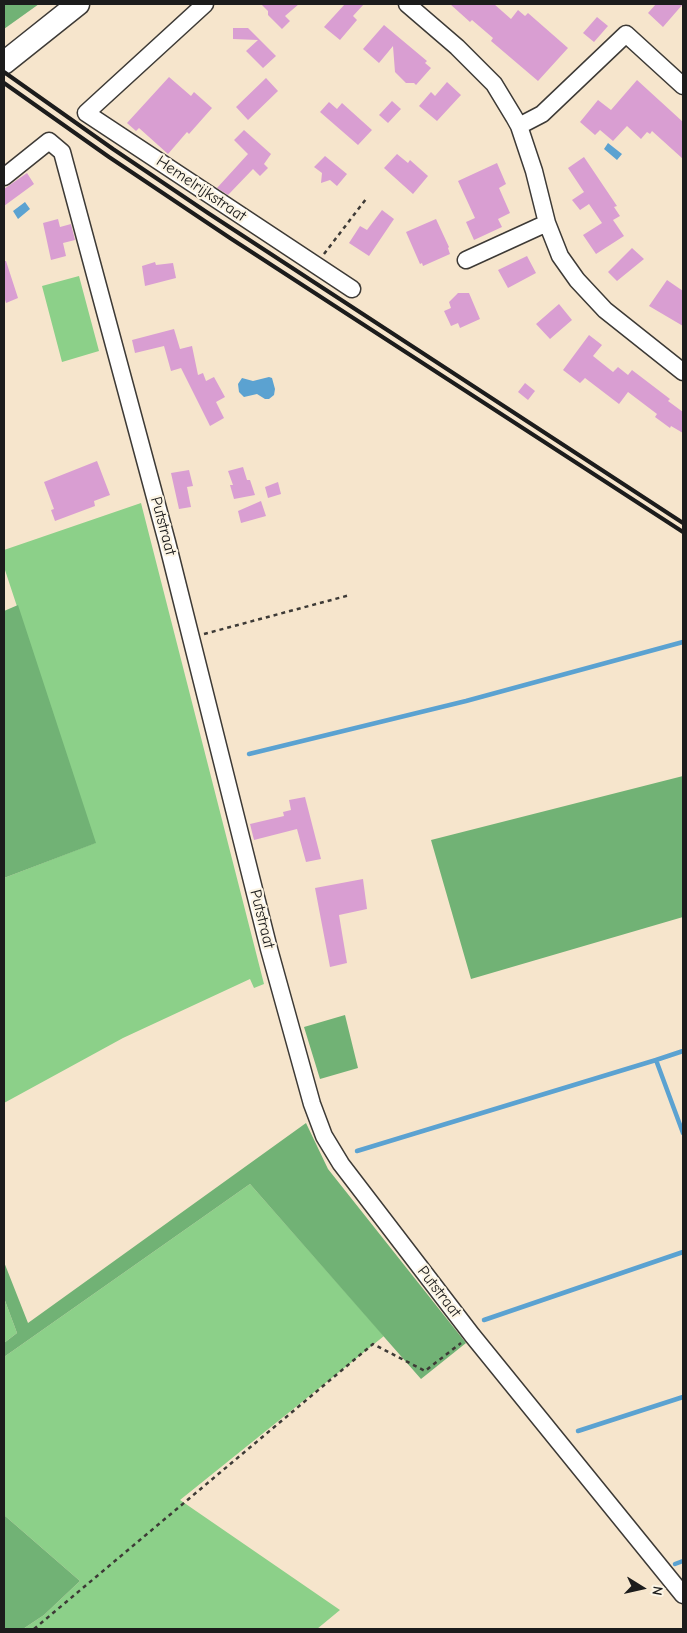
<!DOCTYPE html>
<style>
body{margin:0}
#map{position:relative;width:687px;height:1633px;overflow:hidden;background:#f6e5cc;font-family:"Comic Neue",sans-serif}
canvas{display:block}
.frame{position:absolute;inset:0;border:5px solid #1c1c1c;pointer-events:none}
.north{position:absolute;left:617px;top:1563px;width:50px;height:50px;-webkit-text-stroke:4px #fcf5e5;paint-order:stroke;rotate:100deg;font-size:14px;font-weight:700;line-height:20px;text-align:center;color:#1c1c1c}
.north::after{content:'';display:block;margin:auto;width:18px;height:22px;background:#1c1c1c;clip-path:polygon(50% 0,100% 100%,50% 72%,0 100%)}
</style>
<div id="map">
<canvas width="687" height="1633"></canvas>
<div class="frame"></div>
<div class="north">N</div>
</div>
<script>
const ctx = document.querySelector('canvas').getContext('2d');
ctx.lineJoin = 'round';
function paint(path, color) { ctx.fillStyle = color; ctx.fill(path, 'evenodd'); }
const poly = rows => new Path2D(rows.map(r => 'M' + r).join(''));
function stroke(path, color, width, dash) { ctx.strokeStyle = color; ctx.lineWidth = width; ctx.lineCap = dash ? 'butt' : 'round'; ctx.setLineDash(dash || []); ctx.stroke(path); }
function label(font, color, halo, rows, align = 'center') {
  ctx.font = font + ' "Comic Neue",sans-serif'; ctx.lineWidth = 4.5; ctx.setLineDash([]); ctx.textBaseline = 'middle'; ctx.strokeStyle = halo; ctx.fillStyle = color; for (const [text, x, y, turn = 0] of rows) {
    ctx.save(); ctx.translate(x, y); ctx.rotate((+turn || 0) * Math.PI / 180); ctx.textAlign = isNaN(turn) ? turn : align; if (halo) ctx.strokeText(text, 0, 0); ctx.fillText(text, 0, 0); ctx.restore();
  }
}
const green = poly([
 [79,276,99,351,62,362,42,286],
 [141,503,264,984,254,988,250,979,123,1038,4,1103,4,878,95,843,4,567,4,550],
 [250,1184,384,1336,180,1500,340,1610,317,1629,23,1629,44,1615,80,1581,4,1515,4,1357],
 [4,1298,17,1333,4,1343]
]);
const forest = poly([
 [4,4,39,4,4,29],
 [18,605,96,843,4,878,4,611],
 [683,776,683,917,471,979,431,840],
 [345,1015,358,1068,320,1079,304,1027],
 [306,1123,328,1169,466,1343,421,1379,250,1184,4,1357,4,1343,17,1333,4,1298,4,1262,28,1323],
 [4,1515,80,1581,44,1615,23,1629,4,1628]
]);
const water = poly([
 [608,143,622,154,617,160,604,149],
 [25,202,30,209,18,219,13,211],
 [269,377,272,378,275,389,274,395,269,399,265,399,257,394,244,397,239,392,238,384,242,378,253,381]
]);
const stream = poly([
 [249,754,466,701,683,642],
 [683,1051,656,1060,683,1133],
 [357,1151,656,1060],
 [484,1320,683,1252],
 [578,1431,683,1397],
 [675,1564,683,1561]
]);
const building = poly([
 [261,4,299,4,285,16,290,21,282,29,268,15,268,11],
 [345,4,364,4,353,16,357,20,340,40,324,27],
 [450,4,494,4,511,19,518,10,525,16,528,13,568,48,538,81,491,41,493,38,472,20,470,22],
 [656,4,683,4,663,27,648,13],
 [597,17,608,26,594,42,583,33],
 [384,25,427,61,425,63,431,68,416,85,414,83,406,83,395,72,393,46,379,63,363,49],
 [233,28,248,28,276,56,263,68,246,51,258,40,233,39],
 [169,77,191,96,194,92,212,108,189,134,187,132,168,154,139,128,136,131,127,123],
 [266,78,278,91,248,120,236,107],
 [637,80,683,122,683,159,652,131,650,134,647,132,641,139,627,126,613,141,600,130,595,135,580,122,598,100,611,110],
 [447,82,461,95,437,121,419,106,431,92,435,96],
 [392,101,401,109,388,123,379,115],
 [329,102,337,109,342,103,372,130,358,145,320,112],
 [244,130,271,154,264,164,268,168,260,176,253,169,228,195,217,188,248,154,234,140],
 [397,154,408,163,410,160,428,176,413,194,384,168],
 [325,156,347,174,337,186,330,180,321,183,322,173,314,167],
 [584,157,617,206,614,207,620,216,613,220,624,236,596,254,583,235,602,223,589,204,580,210,572,200,584,192,568,168],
 [497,163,506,184,499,188,510,213,498,219,502,227,474,240,466,222,475,218,458,181],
 [27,173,34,184,4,206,4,189],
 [382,210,394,219,369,256,349,243,360,226,367,230],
 [58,219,60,227,71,224,75,240,63,243,66,256,51,260,43,223],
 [436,219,449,247,448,248,450,254,423,266,422,263,420,264,406,232],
 [632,248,644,259,617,281,608,272],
 [527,256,536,273,508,288,498,270],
 [4,261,6,261,18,298,6,303,4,296],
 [155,262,156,265,173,263,176,278,145,286,142,266],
 [667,280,683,291,683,326,649,306],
 [458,293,469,293,480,319,460,328,458,323,451,326,444,311,451,308,449,302],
 [559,304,572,320,550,339,536,324],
 [174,329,180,349,192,346,198,375,203,373,206,381,214,377,225,397,216,402,224,418,210,426,181,368,171,371,164,346,135,353,132,340],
 [589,335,602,345,593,356,613,372,618,367,628,375,632,370,670,399,668,401,683,412,683,433,671,426,670,428,655,417,657,414,628,392,619,404,585,378,580,383,563,370],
 [525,383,535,391,528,400,518,392],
 [97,461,110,495,94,501,95,506,55,521,51,510,54,509,44,482],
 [243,467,247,480,250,480,255,495,234,499,230,485,233,485,228,471],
 [189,470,193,486,187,487,191,507,179,509,171,473],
 [278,482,281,494,268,498,265,487],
 [261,501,266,516,241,523,238,511],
 [305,797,321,859,306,862,297,829,254,840,250,824,284,816,283,812,291,810,289,800],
 [363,879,367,909,339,915,347,963,330,967,315,888]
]);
const path = poly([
 [324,254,366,199],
 [204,634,350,595],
 [34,1629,373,1344,425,1371,461,1343]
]);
const street = poly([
 [205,4,86,113,352,289],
 [407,4,457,47,494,84,514,117,519,126,534,171,547,223,560,256,577,280,605,310,683,372],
 [519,126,542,114,626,34,683,86],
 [4,177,49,141,62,152,167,542,269,949,312,1104,324,1136,341,1164,472,1335,683,1595],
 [466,260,547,223]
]);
const secondary = poly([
 [4,63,78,4]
]);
const rail = poly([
 [4,72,113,149,208,213,683,523],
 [4,83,109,157,230,238,683,532]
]);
const streetNames = [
 ["Hemelrijkstraat",201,189,34],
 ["Putstraat",163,526,75],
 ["Putstraat",262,919,76],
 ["Putstraat",439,1292,52]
];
paint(green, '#8cd089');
paint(forest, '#71b275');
paint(water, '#5ba2d1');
stroke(stream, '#5ba2d1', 4.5);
paint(building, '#d99ed2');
stroke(street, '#3d3a36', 19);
stroke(secondary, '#3d3a36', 25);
stroke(path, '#3d3a36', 2.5, [4, 4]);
stroke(street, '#fff', 16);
stroke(secondary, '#fff', 22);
stroke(rail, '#1c1c1c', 4);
label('16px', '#1c1c1c', '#fcf5e5', streetNames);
</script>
